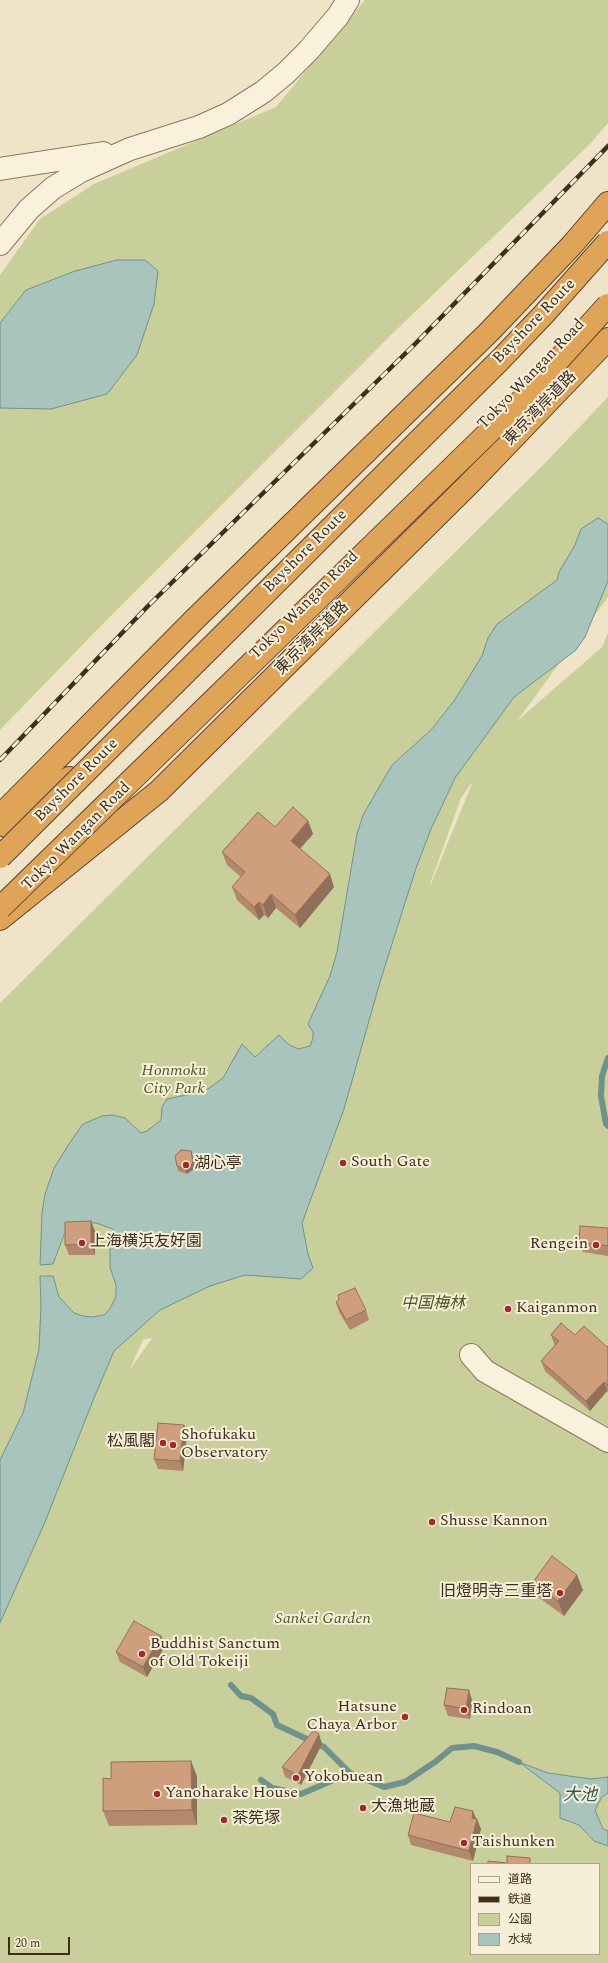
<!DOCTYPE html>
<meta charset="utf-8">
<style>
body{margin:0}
#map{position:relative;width:608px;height:1963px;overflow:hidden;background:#f0e4c8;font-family:Spectral,"Noto Sans JP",serif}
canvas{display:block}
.legend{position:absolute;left:470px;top:1863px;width:130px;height:92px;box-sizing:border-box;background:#f7eed8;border:1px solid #ada18e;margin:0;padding:5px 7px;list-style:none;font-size:12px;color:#3d2e20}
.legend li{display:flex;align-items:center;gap:8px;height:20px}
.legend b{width:20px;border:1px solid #ada18e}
.scale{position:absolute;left:8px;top:1937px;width:62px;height:18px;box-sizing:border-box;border:2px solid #3d2e20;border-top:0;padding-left:5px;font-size:12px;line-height:14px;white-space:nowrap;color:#3d2e20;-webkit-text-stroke:3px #f7eed8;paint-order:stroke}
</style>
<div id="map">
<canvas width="608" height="1963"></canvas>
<ul class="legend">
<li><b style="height:5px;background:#faf1dc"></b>道路</li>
<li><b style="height:5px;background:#3d2e20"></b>鉄道</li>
<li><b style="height:11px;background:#c9cf9b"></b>公園</li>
<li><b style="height:11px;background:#a9c4bc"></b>水域</li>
</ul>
<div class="scale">20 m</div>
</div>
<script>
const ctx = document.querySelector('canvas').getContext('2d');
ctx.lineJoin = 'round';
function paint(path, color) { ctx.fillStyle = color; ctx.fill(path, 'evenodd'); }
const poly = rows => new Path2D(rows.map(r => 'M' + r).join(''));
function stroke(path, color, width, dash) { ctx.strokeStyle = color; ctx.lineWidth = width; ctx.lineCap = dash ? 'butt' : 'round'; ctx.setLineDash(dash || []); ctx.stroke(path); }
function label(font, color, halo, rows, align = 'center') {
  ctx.font = font + ' Spectral,"Noto Sans JP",serif'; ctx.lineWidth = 4; ctx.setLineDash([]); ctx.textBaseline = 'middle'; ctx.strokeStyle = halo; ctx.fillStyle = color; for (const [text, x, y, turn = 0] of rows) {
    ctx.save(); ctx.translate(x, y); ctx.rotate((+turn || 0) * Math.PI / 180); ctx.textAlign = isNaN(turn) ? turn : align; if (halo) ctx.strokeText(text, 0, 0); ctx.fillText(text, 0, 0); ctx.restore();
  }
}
const green = poly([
 [365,0,608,0,608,123,591,143,393,333,91,636,0,730,0,275,40,219,94,184,276,107],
 [608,397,608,597,517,721,602,647,608,633,608,1963,0,1963,0,1003,547,461],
 [473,781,431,884,430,884,461,798],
 [151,1338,152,1338,129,1371,143,1340],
 [471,1864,599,1864,599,1954,471,1954]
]);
const water = poly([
 [117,260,145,260,158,271,154,304,137,355,107,394,51,409,0,408,0,323,26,290,75,271,117,260],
 [598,518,608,524,608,581,585,637,576,650,514,697,455,778,431,829,416,868,380,982,344,1109,302,1223,308,1254,313,1268,301,1279,245,1275,210,1286,160,1310,114,1351,94,1398,45,1522,0,1623,0,1460,23,1413,39,1349,41,1305,40,1276,53,1276,59,1297,74,1313,83,1316,92,1317,104,1315,110,1309,116,1296,116,1285,110,1267,110,1246,115,1238,115,1232,113,1229,96,1223,83,1223,74,1226,64,1235,53,1264,40,1265,42,1213,45,1194,54,1168,69,1144,83,1124,102,1116,113,1115,125,1118,141,1133,147,1131,161,1120,162,1107,167,1099,205,1091,223,1078,242,1044,255,1057,279,1035,288,1044,298,1049,310,1046,313,1038,313,1032,308,1024,330,976,337,952,357,834,363,815,392,765,431,730,454,701,482,656,488,638,497,624,557,580,559,572,575,545,581,529,598,518],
 [519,1762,548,1773,591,1779,608,1777,608,1793,602,1797,595,1810,603,1829,608,1831,608,1846,594,1841,579,1825,560,1818,560,1793,519,1762]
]);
const stream = poly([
 [608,1058,602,1076,601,1096,606,1124,608,1126],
 [231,1685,241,1696,251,1698,273,1714,277,1725,324,1747,350,1773,384,1787,405,1782,435,1762,452,1748,474,1746,497,1752,519,1762],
 [261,1780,272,1788,301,1794,350,1773]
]);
const minor = poly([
 [0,169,103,153],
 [0,244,29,209,53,188,81,171,130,149,199,127,228,114,263,92,286,73,308,51,338,16,348,0],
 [471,1355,485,1371,608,1441]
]);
const highway = poly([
 [0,816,195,619,490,331,572,245,608,203],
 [6,826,69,778],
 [0,919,159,791,470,483,608,339]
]);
const rail = poly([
 [0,760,148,606,415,344,608,146]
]);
const highwayBridge = poly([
 [0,857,500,360,544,314,608,242],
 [0,908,523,399,608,305]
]);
const wall = poly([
 [308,821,313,834,300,849,334,887,300,928,276,908,268,918,264,915,259,920,237,900,232,887,241,877,227,865,222,852,275,827],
 [193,1157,195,1168,187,1174,178,1171,177,1166],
 [608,1228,608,1256,583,1252,579,1242],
 [95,1231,95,1255,69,1255,65,1245],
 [336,1302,366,1310,369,1320,350,1330,339,1312],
 [551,1335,575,1335,607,1347,608,1346,608,1392,607,1391,590,1411,545,1371,541,1361,555,1345,554,1344],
 [184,1425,187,1435,183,1471,158,1469,154,1459],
 [533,1582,583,1590,564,1616,538,1597],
 [161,1636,165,1646,147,1677,120,1662,116,1652],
 [472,1700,470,1719,448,1716,444,1705],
 [322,1744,301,1785,285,1777,282,1767],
 [197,1776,197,1825,109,1826,103,1811,111,1779],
 [473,1811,476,1819,481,1829,473,1861,411,1845,408,1835,450,1822]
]);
const shadedWall = poly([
 [308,821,313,834,295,854,291,841],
 [330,874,334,887,300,928,295,915],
 [271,894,276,908,268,918,263,905],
 [259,902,264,915,259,920,254,907],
 [191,1151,193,1157,195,1168,187,1174,185,1169],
 [91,1221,95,1231,95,1255,91,1244],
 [604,1382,607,1391,590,1411,586,1401],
 [184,1425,187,1435,183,1471,180,1461],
 [577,1575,583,1590,564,1616,558,1601],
 [161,1636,165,1646,147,1677,143,1667],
 [469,1690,472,1700,470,1719,466,1709],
 [319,1734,322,1744,301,1785,298,1775],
 [191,1761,197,1776,197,1825,192,1810],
 [473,1811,477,1821,477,1819,481,1829,473,1861,469,1851,472,1818]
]);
const building = poly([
 [293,807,308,821,291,841,330,874,295,915,271,894,263,905,259,902,254,907,232,887,245,872,222,852,258,812,275,827,293,807],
 [181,1150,191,1151,193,1163,185,1169,177,1166,175,1156,181,1150],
 [91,1221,91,1244,65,1245,65,1222,91,1221],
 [580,1226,608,1228,608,1246,579,1242,580,1226],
 [355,1288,366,1310,346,1320,336,1302,339,1299,338,1295,355,1288],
 [561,1323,575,1335,584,1326,607,1347,608,1346,608,1385,604,1382,586,1401,541,1361,559,1341,551,1335,561,1323],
 [158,1423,184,1425,180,1461,154,1459,158,1423],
 [552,1556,577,1575,558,1601,533,1582,552,1556],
 [134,1621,161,1636,143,1667,116,1652,134,1621],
 [447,1688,469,1690,466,1709,444,1705,447,1688],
 [314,1730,319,1734,298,1775,282,1767,314,1730],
 [191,1761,192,1810,103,1811,103,1778,111,1779,111,1762,191,1761],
 [455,1807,473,1811,472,1818,477,1819,469,1851,408,1835,414,1813,450,1822,455,1807],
 [507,1856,530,1858,530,1864,488,1864,488,1861,507,1863,507,1856]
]);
const markers = [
 [343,1163,4,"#9e2a2b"],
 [186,1165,4,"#9e2a2b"],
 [82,1243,4,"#9e2a2b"],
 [596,1245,4,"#9e2a2b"],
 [508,1309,4,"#9e2a2b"],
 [163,1443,4,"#9e2a2b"],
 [173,1445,4,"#9e2a2b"],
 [432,1522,4,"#9e2a2b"],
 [560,1593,4,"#9e2a2b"],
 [142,1654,4,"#9e2a2b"],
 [464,1710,4,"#9e2a2b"],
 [405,1717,4,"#9e2a2b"],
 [296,1778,4,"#9e2a2b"],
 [157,1794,4,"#9e2a2b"],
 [363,1808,4,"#9e2a2b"],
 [224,1820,4,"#9e2a2b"],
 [464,1843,4,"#9e2a2b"]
];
const streetNames = [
 ["Bayshore Route",535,322,-46],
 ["Tokyo Wangan Road",532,375,-46],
 ["東京湾岸道路",541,409,-46],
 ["Bayshore Route",306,552,-45],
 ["Tokyo Wangan Road",305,606,-45],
 ["東京湾岸道路",313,639,-45],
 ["Bayshore Route",77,781,-45],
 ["Tokyo Wangan Road",77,837,-45]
];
const parkNames = [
 ["Honmoku",174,1072],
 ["City Park",174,1090],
 ["中国梅林",433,1305],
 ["Sankei Garden",323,1620]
];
const poiNames = [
 ["South Gate",351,1163],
 ["湖心亭",194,1165],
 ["上海横浜友好園",90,1243],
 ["Rengein",588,1245,"right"],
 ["Kaiganmon",516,1309],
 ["Shofukaku",181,1436],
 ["Observatory",181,1454],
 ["松風閣",155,1443,"right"],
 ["Shusse Kannon",440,1522],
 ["旧燈明寺三重塔",552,1593,"right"],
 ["Buddhist Sanctum",150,1645],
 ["of Old Tokeiji",150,1663],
 ["Hatsune",397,1708,"right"],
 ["Chaya Arbor",397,1726,"right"],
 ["Rindoan",472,1710],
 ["Yokobuean",304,1778],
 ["Yanoharake House",165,1794],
 ["大漁地蔵",371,1808],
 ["茶筅塚",232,1820],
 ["Taishunken",472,1843]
];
const waterNames = [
 ["大池",580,1797]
];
paint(green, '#c9cf9b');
paint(water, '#a9c4bc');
stroke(water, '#6f938a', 1);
stroke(stream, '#6f938a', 6);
stroke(minor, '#8d765c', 24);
stroke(highway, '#5b4430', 24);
stroke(minor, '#faf1dc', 22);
stroke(highway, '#e0a458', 22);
stroke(rail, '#3d2e20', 4.5);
stroke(rail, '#f7eed8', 3, [9]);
stroke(highwayBridge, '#5b4430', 24, []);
stroke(highwayBridge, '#e0a458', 22);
paint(wall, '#b2896c');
paint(shadedWall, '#916f58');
paint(building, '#cf9f7d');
stroke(building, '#916f58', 1);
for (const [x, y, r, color] of markers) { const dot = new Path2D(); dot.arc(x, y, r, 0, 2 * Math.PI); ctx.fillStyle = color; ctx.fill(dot); stroke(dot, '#f7eed8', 1.5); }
label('16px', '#3d2e20', '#f7eed8', streetNames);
label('italic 16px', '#4d5a26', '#f7eed8', parkNames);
label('16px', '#3d2e20', '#f7eed8', poiNames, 'left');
label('italic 17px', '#2f5d5a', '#f7eed8', waterNames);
</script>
